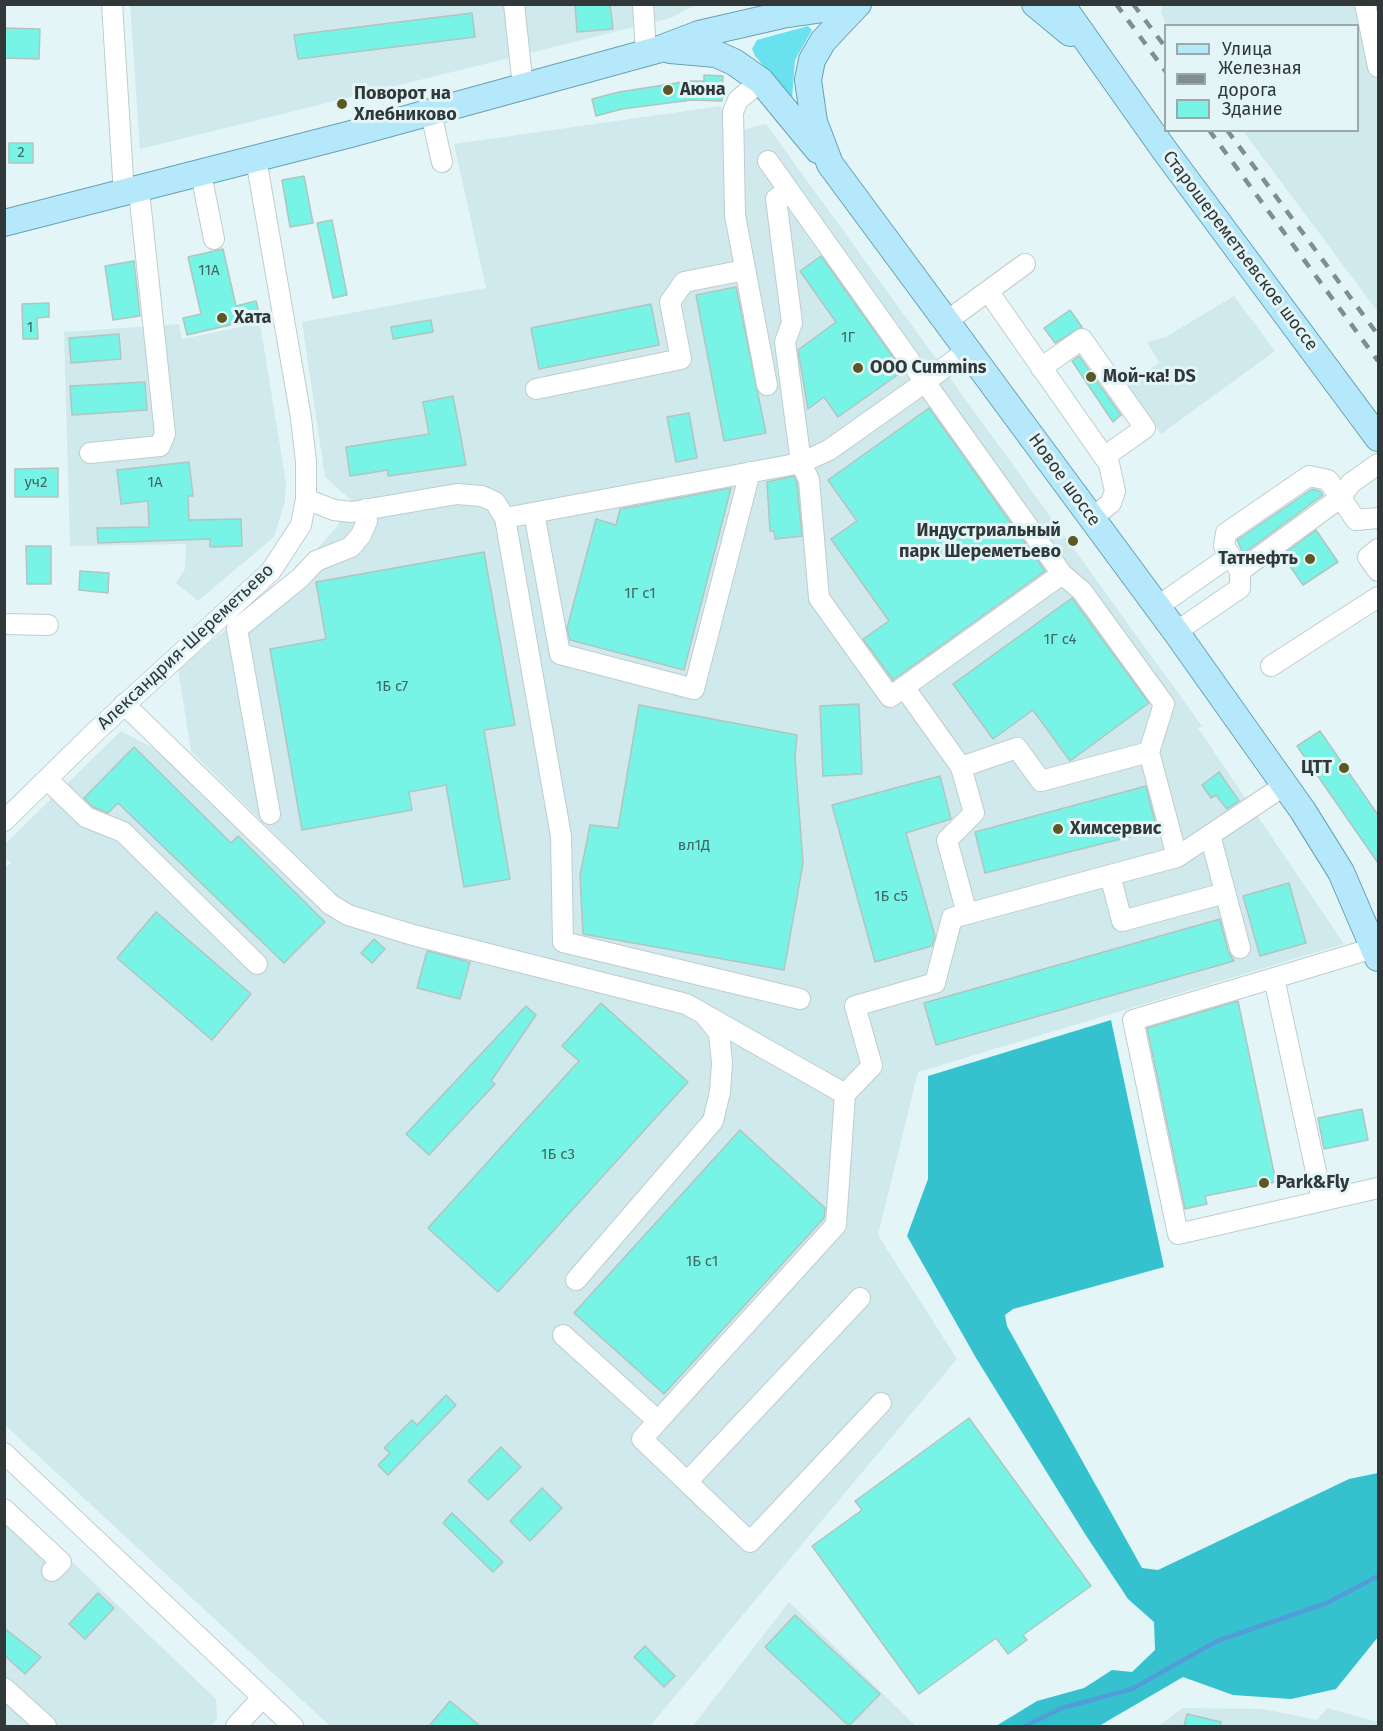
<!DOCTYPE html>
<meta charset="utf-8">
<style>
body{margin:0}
#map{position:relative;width:1383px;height:1731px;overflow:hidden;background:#e4f5f7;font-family:"Fira Sans",sans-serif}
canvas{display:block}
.frame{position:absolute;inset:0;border:6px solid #313839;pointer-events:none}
.legend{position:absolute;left:1164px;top:24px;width:195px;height:108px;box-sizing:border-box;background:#e4f5f7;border:2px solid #9ca9ab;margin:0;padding:8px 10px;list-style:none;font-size:18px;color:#313839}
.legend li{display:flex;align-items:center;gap:12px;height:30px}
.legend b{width:30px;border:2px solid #9ca9ab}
</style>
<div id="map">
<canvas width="1383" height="1731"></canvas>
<div class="frame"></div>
<ul class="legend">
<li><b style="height:8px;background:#b6e8fb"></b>Улица</li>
<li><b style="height:8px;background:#818d8e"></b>Железная дорога</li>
<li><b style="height:16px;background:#77f4e5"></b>Здание</li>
</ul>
</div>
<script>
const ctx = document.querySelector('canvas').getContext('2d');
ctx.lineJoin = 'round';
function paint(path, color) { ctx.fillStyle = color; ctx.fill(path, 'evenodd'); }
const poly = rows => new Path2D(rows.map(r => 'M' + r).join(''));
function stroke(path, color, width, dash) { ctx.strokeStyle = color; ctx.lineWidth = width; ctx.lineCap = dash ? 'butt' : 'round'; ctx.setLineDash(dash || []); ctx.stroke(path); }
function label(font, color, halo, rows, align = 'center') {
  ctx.font = font + ' "Fira Sans",sans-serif'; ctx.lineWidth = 6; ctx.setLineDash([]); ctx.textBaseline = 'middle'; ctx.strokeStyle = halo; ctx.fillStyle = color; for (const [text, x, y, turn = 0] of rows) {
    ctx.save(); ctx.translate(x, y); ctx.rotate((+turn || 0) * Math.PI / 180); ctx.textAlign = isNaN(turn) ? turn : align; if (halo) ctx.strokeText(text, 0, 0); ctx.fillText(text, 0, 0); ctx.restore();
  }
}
const built = poly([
 [1163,4,1378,5,1378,312,1243,131,1358,130,1358,26,1166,25,1161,13],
 [130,5,695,5,671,18,140,149],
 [721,106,727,134,766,124,1202,726,1198,728,1344,944,918,1072,878,1235,957,1359,650,1726,330,1726,5,1425,4,869,11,863,5,857,5,844,121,731,155,749,339,922,349,908,191,751,178,669,296,572,336,528,351,500,325,477,302,322,486,288,454,144],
 [1234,296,1275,351,1161,434,1128,386,1159,362,1147,342,1164,338],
 [260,323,286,483,285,501,274,537,198,601,176,583,185,569,186,544,70,546,64,332,179,324,182,339],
 [4,1497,216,1699,217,1719,210,1726,5,1726],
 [789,1602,916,1726,693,1726],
 [1183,1708,1263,1709,1317,1720,1327,1708,1378,1722,1378,1726,1158,1726]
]);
const green = poly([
 [808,26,812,30,795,60,792,100,755,56,752,49,757,40]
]);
const forest = poly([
 [1111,1020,1164,1267,1013,1309,1005,1315,1007,1326,1142,1568,1158,1570,1349,1479,1378,1473,1378,1637,1336,1689,1291,1699,1233,1695,1183,1677,1099,1726,996,1726,1037,1701,1084,1688,1112,1670,1132,1672,1155,1650,1154,1622,1128,1599,1085,1534,976,1358,907,1236,928,1179,928,1076]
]);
const stream = poly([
 [1025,1726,1062,1708,1132,1689,1217,1641,1327,1603,1378,1576]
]);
const building = poly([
 [575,4,610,4,613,29,577,32,575,4],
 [472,13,475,37,298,59,294,35,472,13],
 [4,28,40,29,39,59,4,58,4,28],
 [704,75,723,76,722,101,692,100,622,109,596,116,592,99,619,92,689,81,704,81,704,75],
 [9,143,33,143,33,163,9,163,9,143],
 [304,176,313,223,290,227,282,180,304,176],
 [332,220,347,295,333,298,317,223,332,220],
 [223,249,236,306,256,301,260,318,187,335,183,318,201,314,188,257,223,249],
 [821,256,903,371,838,417,824,397,808,409,798,350,836,322,800,271,821,256],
 [134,261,140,316,113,320,105,266,134,261],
 [736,287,766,433,724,441,696,295,736,287],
 [49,303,49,317,37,318,38,339,23,339,22,304,49,303],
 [651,304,659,345,539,369,531,328,651,304],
 [1070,310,1082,327,1055,343,1044,328,1070,310],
 [431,320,433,332,393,339,391,327,431,320],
 [119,334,121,359,71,363,69,338,119,334],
 [1079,356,1121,415,1113,422,1072,361,1079,356],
 [145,382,147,410,72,415,70,386,145,382],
 [453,396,466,465,388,476,388,470,350,476,346,447,429,434,423,402,453,396],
 [929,408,1045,571,893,680,863,639,889,621,831,539,857,521,828,480,929,408],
 [689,413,697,458,676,462,667,417,689,413],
 [189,462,193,496,188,496,189,520,241,519,242,546,210,547,210,539,98,543,97,528,149,527,148,501,121,504,117,470,189,462],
 [58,468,58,497,15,497,15,469,58,468],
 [794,476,797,483,802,536,775,539,774,531,770,531,767,482,794,476],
 [731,488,684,670,570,640,567,628,596,519,616,525,620,509,731,488],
 [1312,489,1320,491,1323,495,1243,554,1237,540,1312,489],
 [1316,530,1338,562,1303,585,1282,555,1316,530],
 [26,546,51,546,51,584,27,584,26,546],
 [484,552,515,725,484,730,510,879,464,887,446,785,409,792,412,810,302,830,270,649,326,639,316,582,484,552],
 [80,571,109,573,108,593,79,590,80,571],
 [1072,598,1149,703,1070,761,1033,710,993,739,953,684,1072,598],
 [859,704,862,774,823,776,820,706,859,704],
 [639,705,797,735,795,757,803,863,784,970,583,934,580,876,590,825,618,828,639,705],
 [1320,731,1378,815,1378,863,1297,746,1320,731],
 [134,747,231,843,238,836,325,922,284,963,118,803,108,813,93,807,84,798,134,747],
 [1219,772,1239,801,1227,809,1216,795,1211,798,1202,785,1219,772],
 [940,776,951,819,906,833,935,936,932,946,875,962,832,805,940,776],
 [1146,786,1157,830,985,873,975,832,1146,786],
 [1289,883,1306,943,1260,956,1243,896,1289,883],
 [156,912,251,994,212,1040,117,958,156,912],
 [1220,919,1228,951,1234,961,936,1045,924,1003,1220,919],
 [374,939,385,949,372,963,361,953,374,939],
 [427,951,470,962,460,999,417,988,427,951],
 [1238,1001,1276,1182,1205,1196,1207,1204,1185,1209,1147,1028,1238,1001],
 [601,1003,688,1082,498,1292,428,1228,579,1061,562,1046,601,1003],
 [526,1006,536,1015,491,1081,495,1084,429,1155,406,1134,526,1006],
 [1362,1109,1368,1140,1324,1149,1318,1118,1362,1109],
 [740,1130,825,1208,824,1218,664,1394,574,1313,740,1130],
 [446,1395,456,1405,388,1475,378,1465,390,1453,384,1448,412,1420,417,1425,446,1395],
 [969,1418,1091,1586,1023,1635,1027,1640,1008,1654,996,1638,919,1694,812,1546,862,1510,855,1501,969,1418],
 [501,1447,521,1467,488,1500,468,1481,501,1447],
 [542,1488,562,1508,530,1541,510,1521,542,1488],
 [452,1513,503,1562,493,1572,443,1523,452,1513],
 [98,1593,114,1608,85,1639,69,1624,98,1593],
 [795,1615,880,1694,849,1726,765,1647,795,1615],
 [4,1628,41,1657,25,1674,4,1655,4,1628],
 [645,1646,675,1676,664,1687,634,1657,645,1646],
 [450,1701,480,1726,429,1726,450,1701],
 [1187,1714,1221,1722,1220,1726,1184,1726,1187,1714]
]);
const minor = poly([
 [112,4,124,194],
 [514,4,523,87],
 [643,4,646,53],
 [1365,4,1378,67],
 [761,81,738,100,733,112,735,215,767,385],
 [431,113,442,162],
 [201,174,214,239],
 [788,190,776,199,792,323,785,342,801,463,809,480,819,598,890,697,1062,574,925,382,968,350],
 [988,291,1109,464,1115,491,1111,503,1092,518],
 [947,321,1025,264],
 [1041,368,1082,339,1145,428,1104,457],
 [536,389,681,359,670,302,684,282,745,270],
 [90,453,160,446,165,434,139,191],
 [306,499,334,510,352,512,457,494,482,496,495,502,505,518,561,836,563,942,800,999],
 [534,513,560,654,694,689,750,472],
 [505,518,801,463,829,450,925,382,768,161],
 [1378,549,1368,557,1378,571],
 [1240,571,1340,498,1351,483,1378,464],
 [1062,574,1082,591,1164,704,1149,752],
 [1157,607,1230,556],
 [4,624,48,625],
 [1176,632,1240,588,1240,571,1224,546,1226,533,1309,476,1328,480,1356,520,1378,518],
 [1271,666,1378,597],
 [124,704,330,904,348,915,413,935,686,1004,704,1014,719,1033,722,1063,720,1092,713,1121,576,1280],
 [961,767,974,813,947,840,967,914],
 [47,779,86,817,123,832,257,964],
 [270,814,237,629,300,578,316,561,351,547,361,535,367,521,366,509],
 [4,821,95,732,271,571,301,525,306,499,306,462,301,418,256,159],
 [1210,835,1240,948],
 [1177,857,1285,785],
 [1110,875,1122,921,1225,893],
 [1274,978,1133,1020,1178,1234,1378,1188],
 [845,1094,872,1066,855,1006,935,983,952,918,1177,857,1149,752,1041,781,1017,748,961,767,904,687],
 [1322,1199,1274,978,1374,948],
 [563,1335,658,1421,836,1225,845,1094,709,1017],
 [658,1421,642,1439,750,1542,881,1403],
 [4,1453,293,1726],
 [687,1482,860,1298],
 [4,1509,61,1562,52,1571],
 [4,1688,46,1726],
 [236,1726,262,1698]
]);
const major = poly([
 [858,4,823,41,812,60,808,80,814,122,830,164,1176,632,1303,811,1341,872,1378,958],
 [1035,4,1070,33],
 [1061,4,1165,151,1378,438],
 [670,50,716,54,734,62,761,81,818,150],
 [4,223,351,134,657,50,699,34,782,15,858,4]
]);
const rail = poly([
 [1116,4,1166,72],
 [1133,4,1166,48],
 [1209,130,1378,361],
 [1227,130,1378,335]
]);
const markers = [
 [668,90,6,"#5b5825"],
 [342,104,6,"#5b5825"],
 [222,318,6,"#5b5825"],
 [858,368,6,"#5b5825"],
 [1091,377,6,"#5b5825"],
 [1073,541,6,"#5b5825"],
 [1310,559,6,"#5b5825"],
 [1344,768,6,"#5b5825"],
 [1058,829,6,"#5b5825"],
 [1264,1183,6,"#5b5825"]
];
const numberNames = [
 ["2",21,153],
 ["11А",209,271],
 ["1",30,328],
 ["1Г",848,338],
 ["уч2",36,483],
 ["1А",155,483],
 ["1Г с1",640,594],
 ["1Г с4",1060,640],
 ["1Б с7",392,687],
 ["вл1Д",694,846],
 ["1Б с5",891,897],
 ["1Б с3",558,1155],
 ["1Б с1",702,1262]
];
const poiNames = [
 ["Аюна",680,90],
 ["Поворот на",354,94],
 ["Хлебниково",354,115],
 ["Хата",234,318],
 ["OOO Cummins",870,368],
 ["Мой-ка! DS",1103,377],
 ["Индустриальный",1061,531,"right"],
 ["парк Шереметьево",1061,552,"right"],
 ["Татнефть",1298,559,"right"],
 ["ЦТТ",1332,768,"right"],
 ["Химсервис",1070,829],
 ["Park&Fly",1276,1183]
];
const streetNames = [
 ["Старошереметьевское шоссе",1240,251,53],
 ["Новое шоссе",1064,480,54],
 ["Александрия-Шереметьево",186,647,-43]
];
paint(built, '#cfe9ec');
paint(green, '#69e1ee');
paint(forest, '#36c1ce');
stroke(stream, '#519dd7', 4.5);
paint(building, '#77f4e5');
stroke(building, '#b3c4c1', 1.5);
stroke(minor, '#bdcecf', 22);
stroke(major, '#68a1b6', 28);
stroke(minor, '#fff', 20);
stroke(major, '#b6e8fb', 26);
stroke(rail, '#818d8e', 4.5, [10, 10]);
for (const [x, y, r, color] of markers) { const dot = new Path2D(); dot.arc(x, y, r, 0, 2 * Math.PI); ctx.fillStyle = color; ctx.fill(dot); stroke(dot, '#e4f5f7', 2); }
label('15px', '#426764', null, numberNames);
label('bold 18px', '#313839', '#e4f5f7', poiNames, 'left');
label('18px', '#313839', '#e4f5f7', streetNames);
</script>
